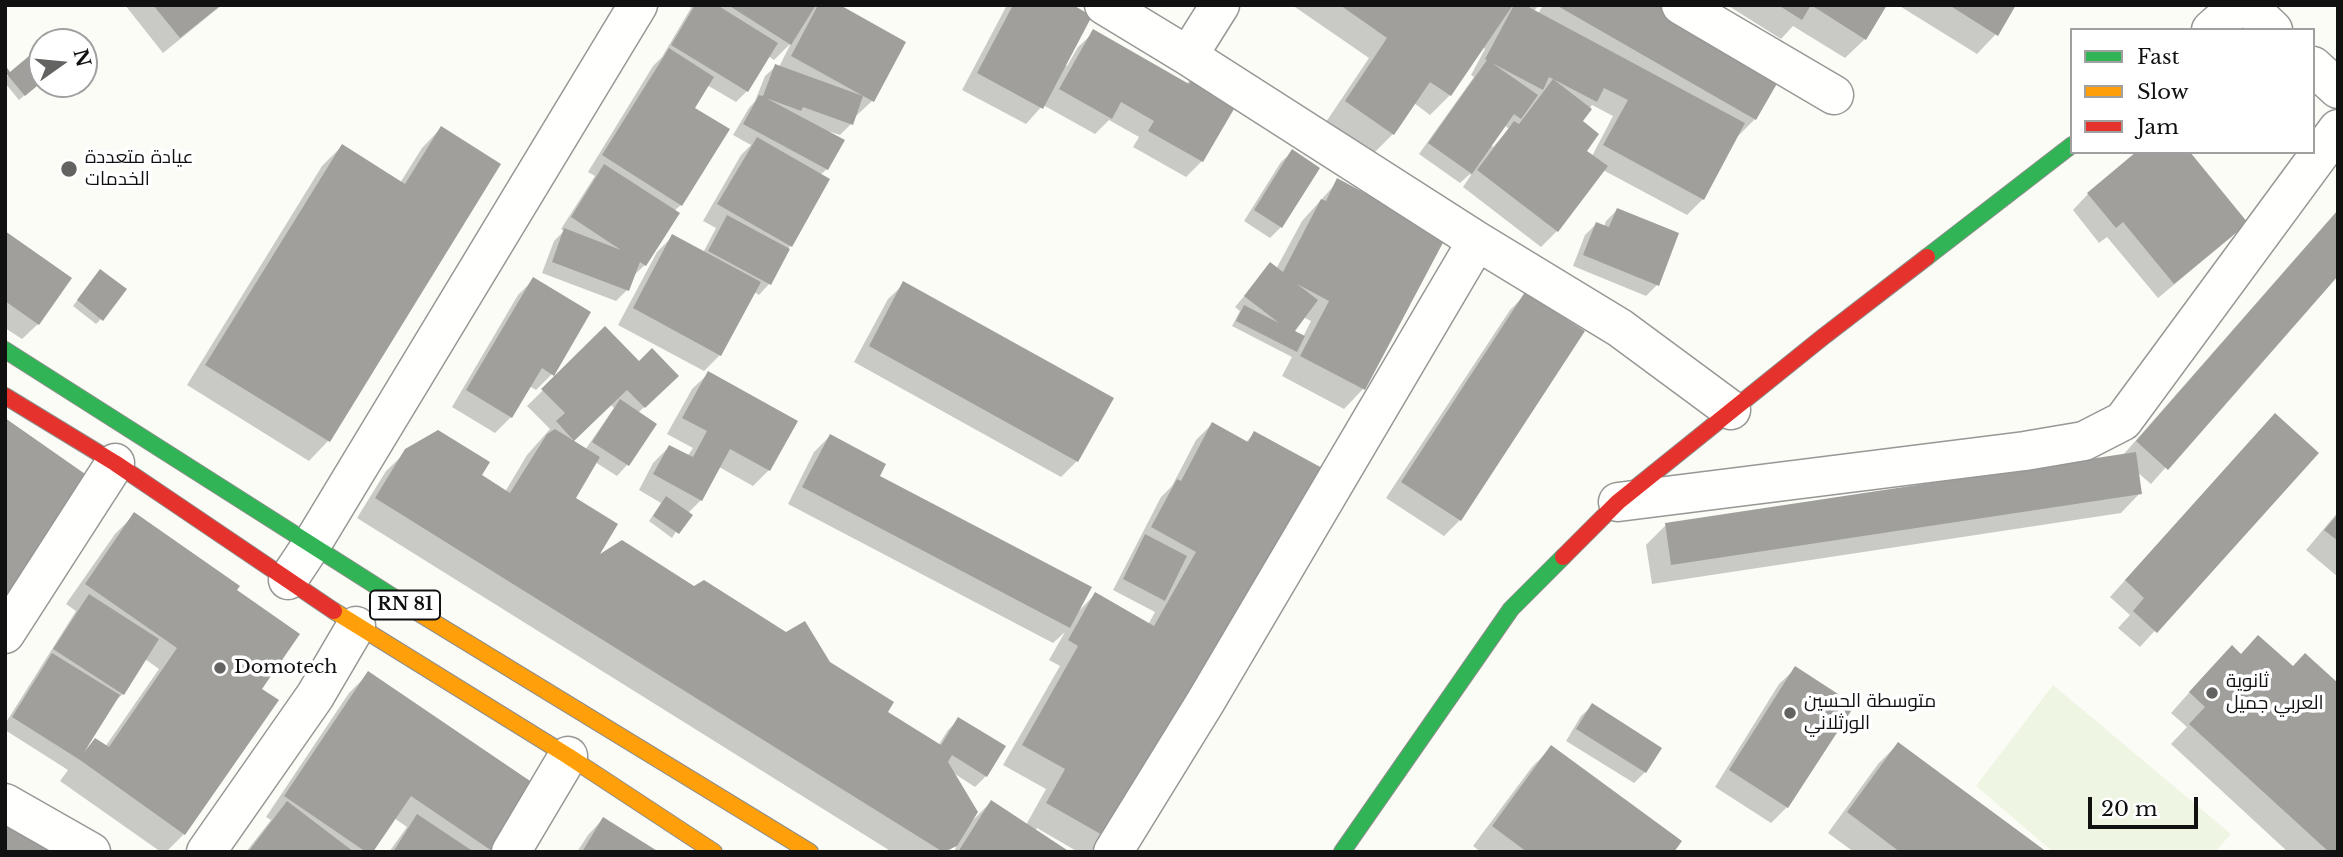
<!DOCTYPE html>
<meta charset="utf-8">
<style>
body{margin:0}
#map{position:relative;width:2343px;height:857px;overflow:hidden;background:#fcfcf7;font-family:"Libre Baskerville",serif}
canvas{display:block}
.frame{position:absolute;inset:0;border:7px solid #111;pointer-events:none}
.legend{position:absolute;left:2070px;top:28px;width:245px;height:126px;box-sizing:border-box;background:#fff;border:2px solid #a0a0a0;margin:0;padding:9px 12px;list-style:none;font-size:21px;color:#111}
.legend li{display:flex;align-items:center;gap:14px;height:35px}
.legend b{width:35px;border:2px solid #a0a0a0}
.north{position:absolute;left:28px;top:28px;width:70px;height:70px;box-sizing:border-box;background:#fff;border:2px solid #a0a0a0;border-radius:50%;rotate:75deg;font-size:19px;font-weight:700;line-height:28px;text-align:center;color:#111}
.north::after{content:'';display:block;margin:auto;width:24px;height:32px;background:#636362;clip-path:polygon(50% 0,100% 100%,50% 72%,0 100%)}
.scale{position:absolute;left:2088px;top:797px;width:110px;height:32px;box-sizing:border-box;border:4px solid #111;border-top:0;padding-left:9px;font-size:21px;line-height:24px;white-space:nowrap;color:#111;-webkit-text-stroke:5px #fff;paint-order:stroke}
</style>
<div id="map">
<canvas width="2343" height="857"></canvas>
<div class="frame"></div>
<ul class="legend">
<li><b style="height:9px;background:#30b455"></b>Fast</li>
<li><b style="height:9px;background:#ff9f0a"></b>Slow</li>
<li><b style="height:9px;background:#e5322d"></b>Jam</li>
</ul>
<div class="north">N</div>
<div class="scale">20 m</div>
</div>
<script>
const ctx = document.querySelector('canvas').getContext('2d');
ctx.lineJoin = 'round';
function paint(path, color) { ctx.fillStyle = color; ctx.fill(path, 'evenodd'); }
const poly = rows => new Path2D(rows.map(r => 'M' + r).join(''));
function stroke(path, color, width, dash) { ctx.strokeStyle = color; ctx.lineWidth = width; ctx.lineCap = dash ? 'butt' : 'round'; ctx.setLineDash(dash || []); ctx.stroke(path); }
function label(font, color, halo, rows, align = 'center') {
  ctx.font = font + ' "Libre Baskerville",Cairo,serif'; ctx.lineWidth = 7; ctx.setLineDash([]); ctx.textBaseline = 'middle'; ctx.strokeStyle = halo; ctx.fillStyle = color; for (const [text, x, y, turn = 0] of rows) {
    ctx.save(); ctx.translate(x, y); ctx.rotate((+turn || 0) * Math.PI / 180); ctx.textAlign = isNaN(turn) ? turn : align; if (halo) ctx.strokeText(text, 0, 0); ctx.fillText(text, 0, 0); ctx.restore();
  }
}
const pitch = poly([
 [2053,685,2231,834,2215,852,2053,852,1976,786]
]);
const shadow = poly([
 [125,5,222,5,163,53],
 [689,5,814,5,815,7,816,5,836,5,872,101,856,116,854,115,851,124,840,135,828,131,827,169,820,175,790,246,769,284,759,295,754,292,720,355,704,371,618,325,657,252,672,237,703,253,716,228,703,221,741,155,751,145,733,135,749,108,755,101,765,76,776,66,779,67,791,43,774,60,768,56,747,91,736,102,707,85,693,108,681,205,674,211,645,265,634,275,627,290,616,301,542,273,554,241,564,231,561,229,595,176,588,172,653,66,662,57,691,8],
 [1007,5,1069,5,1064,64,1067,66,1078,47,1094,32,1186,84,1196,74,1202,161,1186,177,1133,147,1139,137,1109,120,1095,134,1043,105,1026,124,962,90],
 [1292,5,1539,5,1533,12,1538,14,1543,5,1705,5,1755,119,1736,138,1703,199,1687,215,1603,170,1557,231,1541,247,1463,187,1471,175,1470,174,1460,183,1419,154,1474,77,1471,75,1485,49,1483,47,1450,95,1430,115,1414,103,1393,134,1373,154,1326,122,1369,58],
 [1592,105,1613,116,1592,156,1585,151,1580,122],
 [1504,125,1509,129,1493,147,1490,145],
 [1727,5,1885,5,1865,39,1845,58,1793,26,1781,39],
 [1898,5,2014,5,1996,34,1977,54],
 [42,47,42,81,19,100,5,83,5,78],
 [441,128,499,165,328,441,309,461,187,385,322,166,342,146,400,183,422,148],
 [1292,152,1281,227,1270,238,1244,221,1281,162],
 [1338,181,1363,389,1344,409,1282,376,1292,357,1232,326,1240,311,1235,307,1270,265,1276,269,1302,221],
 [1303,317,1311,321,1303,337,1292,331],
 [2088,194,2246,223,2230,238,2158,298,2107,237,2099,243,2073,210],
 [1617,210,1657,285,1646,296,1573,266,1585,235,1596,224,1604,227,1606,221],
 [2338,210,2338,273,2151,484,2137,472,2140,493,2121,513,1652,584,1646,545,1666,525,2123,455],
 [5,233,38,324,22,339,5,328],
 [95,276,101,319,96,324,73,306],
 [533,280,552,374,536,390,529,386,511,417,495,433,452,407,518,295],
 [904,284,1077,461,1061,477,854,362,888,299],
 [1526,294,1583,332,1460,520,1444,536,1386,498,1510,310],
 [605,329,639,363,676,376,638,413,654,424,627,465,617,476,595,462,573,499,594,559,694,588,829,664,885,713,938,746,948,730,959,719,986,776,975,787,952,772,970,823,991,802,1026,825,1046,789,1003,765,1060,666,1049,660,1065,632,1053,643,788,504,814,452,830,436,878,477,1078,612,1095,594,1148,625,1155,612,1113,590,1161,497,1172,486,1196,440,1212,424,1246,442,1254,434,1100,852,1078,852,1037,828,1035,831,1067,852,954,852,958,842,948,852,892,852,357,518,386,471,407,451,479,475,505,492,527,455,550,429,527,406],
 [610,404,614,408,585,450,571,441],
 [708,374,795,421,769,470,753,486,719,467,701,500,688,513,672,538,649,521,661,503,639,490,653,463,669,447,687,457,693,448,667,434,692,389],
 [2259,431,2316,453,2140,647,2118,628,2130,615,2110,597],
 [2338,512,2338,577,2306,550],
 [135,514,260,689,184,834,166,852,161,852,60,781,68,770,5,730,5,724,76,611,66,604,115,534],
 [145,659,159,669,105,747,95,740,85,750,112,704,123,694],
 [2240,655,2292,668,2338,852,2288,852,2171,744,2187,727,2171,713,2212,667],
 [1795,669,1787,807,1771,823,1715,787,1779,684],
 [369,673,534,785,490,850,488,852,389,852,407,827,394,818,371,852,246,852,271,820,266,817,349,693],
 [1592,706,1645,772,1634,783,1566,741,1581,716],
 [1898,744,2044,852,1854,852,1828,833,1878,764],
 [1552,747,1672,852,1481,852,1473,846,1532,767],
 [603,819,656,852,577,852,588,835]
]);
const building = poly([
 [153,5,221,5,180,38],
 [695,5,717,5,778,43,748,92,671,45],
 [728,5,816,5,791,45],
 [818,5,840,5,906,42,874,102,791,56],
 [1013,5,1073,5,1092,16,1043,109,977,73],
 [1340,5,1513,5,1451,96,1430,82,1394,135,1345,101,1387,38],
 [1514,5,1525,5,1745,123,1704,200,1603,145,1628,100,1604,88,1597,102,1549,77,1543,90,1492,63,1538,95,1521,119,1514,114,1472,174,1428,143,1487,60,1485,59],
 [1556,5,1709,5,1794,54,1756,120],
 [1778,5,1811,5,1802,20],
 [1811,5,1887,5,1866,40],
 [1949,5,2016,5,1998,36],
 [1093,29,1189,84,1196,72,1241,97,1203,162,1148,131,1154,121,1121,102,1112,119,1059,89],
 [42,45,42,82,25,96,5,72,5,65,10,72],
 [669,48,714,77,695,108,730,129,682,206,602,155],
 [775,64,863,96,853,125,803,107,801,111,766,98,845,140,828,170,743,124,759,95,763,96],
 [1553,79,1592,109,1583,121,1599,134,1587,151,1608,166,1558,232,1477,170,1514,121,1519,124],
 [441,126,501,164,330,442,205,365,342,144,405,184],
 [757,137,830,179,792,247,717,204],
 [1292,149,1320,168,1282,228,1254,210],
 [2136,152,2190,152,2248,223,2174,284,2123,222,2116,228,2087,193],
 [604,164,680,213,646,266,640,262,629,291,552,262,564,228,621,250,571,217],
 [1337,178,1446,237,1365,390,1300,356,1329,301,1297,284,1318,300,1295,331,1305,336,1297,352,1236,321,1244,305,1279,323,1244,296,1270,262,1283,272,1321,199,1326,201],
 [1617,208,1679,233,1659,286,1583,255,1596,222,1609,227],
 [2338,210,2338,276,2168,470,2136,441],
 [727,215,790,249,771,285,708,251],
 [5,231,72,278,39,325,5,301],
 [672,234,761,282,721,356,633,308],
 [100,269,127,289,103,321,77,300],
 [533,277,591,312,554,376,542,368,512,418,466,390],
 [903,281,1114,398,1078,462,869,346],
 [1525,292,1585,331,1461,521,1401,482],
 [605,326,639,361,652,348,679,376,645,408,627,390,574,441,556,421,565,413,541,389],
 [708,371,798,421,770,471,730,449,702,501,653,474,669,445,693,457,707,431,682,418],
 [620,399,657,424,629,466,592,442],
 [2275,413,2319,453,2157,633,2133,611,2144,598,2125,580],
 [5,418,98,483,5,615],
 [1212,422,1248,442,1254,431,1324,469,1113,841,1046,803,1065,769,1022,745,1078,646,1068,640,1095,592,1154,626,1196,552,1151,527,1177,479,1181,481],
 [555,429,600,457,576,498,618,524,600,554,622,540,694,586,704,580,786,632,805,621,830,662,894,702,888,712,941,745,958,717,1006,746,987,777,952,755,948,762,978,812,957,846,943,852,375,498,405,449,438,430,490,462,482,475,510,493,547,434],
 [830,434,886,464,880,476,1092,587,1070,628,802,487],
 [2136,452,2142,494,1671,565,1665,523],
 [666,496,693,515,679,534,653,516],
 [134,512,240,586,237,590,300,634,262,689,279,700,185,835,80,760,12,717,52,653,120,695,83,754,95,738,109,747,177,648,85,584],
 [2338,514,2338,541,2324,530],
 [1145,534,1187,556,1165,601,1123,579],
 [89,594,159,639,124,695,53,649],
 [2258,635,2293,666,2305,653,2338,683,2338,852,2329,852,2189,724,2205,707,2189,692,2232,645,2241,654],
 [1795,666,1855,705,1788,808,1729,770],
 [368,671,536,785,492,851,411,796,373,852,366,852,284,796],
 [1592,703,1662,748,1646,773,1576,729],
 [1898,742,2047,852,1900,852,1847,812],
 [1551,745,1682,841,1674,852,1527,852,1492,826],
 [5,797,96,852,5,852],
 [991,800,1070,852,958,852],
 [287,801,354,852,248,852],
 [417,814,474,852,393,852],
 [603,817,659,852,582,852]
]);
const street = poly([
 [1104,5,1188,56,1477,241,1620,328,1731,410],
 [1681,5,1834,95],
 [2247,5,2273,30],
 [2211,30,2239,5],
 [1188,56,1220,5],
 [2313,66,2338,89],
 [1618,502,2025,451,2084,441,2123,421,2338,129],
 [288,580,312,544,638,5],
 [5,634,115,463],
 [5,803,91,852],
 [206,852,315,696,356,626],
 [511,852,568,756],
 [1113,852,1206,701,1477,241]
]);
const fast = poly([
 [1927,257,2072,145],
 [5,350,417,612],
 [1342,852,1511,609,1563,557]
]);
const slow = poly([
 [334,611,568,756,714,852],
 [417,612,810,852]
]);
const jam = poly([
 [5,396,115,463,334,611],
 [1563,557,1618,502,1823,337,1927,257]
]);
const markers = [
 [69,169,9,"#636362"],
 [220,668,7,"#636362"],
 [2212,693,7,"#636362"],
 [1790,713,7,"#636362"]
];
const shields = [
 [405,605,70]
];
const shieldNames = [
 ["RN 81",405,605]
];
const poiNames = [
 ["عيادة متعددة",85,158],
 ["الخدمات",85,180],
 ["Domotech",234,668],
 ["ثانوية",2226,682],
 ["العربي جميل",2226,704],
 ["متوسطة الحسين",1804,702],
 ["الورثلاني",1804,724]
];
paint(pitch, '#eef5e2');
paint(shadow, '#0003');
paint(building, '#a09f9c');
stroke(street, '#979795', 41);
stroke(fast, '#8d8d8b', 18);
stroke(slow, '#8d8d8b', 18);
stroke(jam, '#8d8d8b', 18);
stroke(street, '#fffffe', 38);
stroke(fast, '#30b455', 16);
stroke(slow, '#ff9f0a', 16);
stroke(jam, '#e5322d', 16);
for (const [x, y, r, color] of markers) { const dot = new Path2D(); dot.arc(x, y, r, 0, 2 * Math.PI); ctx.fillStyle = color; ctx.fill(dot); stroke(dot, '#fff', 2.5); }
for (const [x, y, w] of shields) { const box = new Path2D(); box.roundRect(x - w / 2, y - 14.5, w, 29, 5); ctx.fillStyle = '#fff'; ctx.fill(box); stroke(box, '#111', 2); }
label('bold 18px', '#111', null, shieldNames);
label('19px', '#111', '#fff', poiNames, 'left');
</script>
